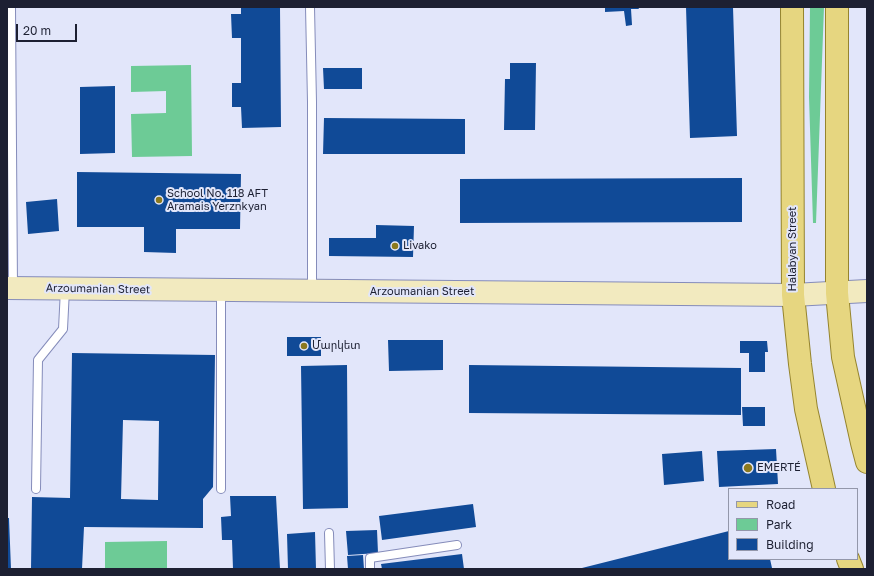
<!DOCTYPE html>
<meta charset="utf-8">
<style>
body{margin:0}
#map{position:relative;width:874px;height:576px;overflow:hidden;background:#e2e6fa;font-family:"Golos Text",sans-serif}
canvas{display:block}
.frame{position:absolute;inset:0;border:8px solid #1d2032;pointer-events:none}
.legend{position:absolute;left:728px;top:488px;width:130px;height:72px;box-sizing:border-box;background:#e2e6fa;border:1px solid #9397aa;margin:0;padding:5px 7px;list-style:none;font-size:12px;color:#1d2032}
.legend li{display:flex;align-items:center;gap:8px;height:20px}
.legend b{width:20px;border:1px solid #9397aa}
.scale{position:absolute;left:16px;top:24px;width:61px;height:18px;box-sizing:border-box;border:2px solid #1d2032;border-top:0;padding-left:5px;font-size:12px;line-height:14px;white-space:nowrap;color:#1d2032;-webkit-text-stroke:3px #e2e6fa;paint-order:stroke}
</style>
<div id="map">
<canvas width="874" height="576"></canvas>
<div class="frame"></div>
<ul class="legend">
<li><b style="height:5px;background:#e6d680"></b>Road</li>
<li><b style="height:11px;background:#6dcb96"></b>Park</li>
<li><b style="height:11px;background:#104a97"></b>Building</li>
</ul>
<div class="scale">20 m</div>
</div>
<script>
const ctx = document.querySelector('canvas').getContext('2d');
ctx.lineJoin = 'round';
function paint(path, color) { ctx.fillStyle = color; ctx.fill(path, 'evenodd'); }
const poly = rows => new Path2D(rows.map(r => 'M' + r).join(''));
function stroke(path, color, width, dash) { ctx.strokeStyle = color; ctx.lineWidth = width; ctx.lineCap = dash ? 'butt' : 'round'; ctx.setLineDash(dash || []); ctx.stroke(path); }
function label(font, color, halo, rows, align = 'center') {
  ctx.font = font + ' "Golos Text","Noto Sans Armenian",sans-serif'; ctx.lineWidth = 4; ctx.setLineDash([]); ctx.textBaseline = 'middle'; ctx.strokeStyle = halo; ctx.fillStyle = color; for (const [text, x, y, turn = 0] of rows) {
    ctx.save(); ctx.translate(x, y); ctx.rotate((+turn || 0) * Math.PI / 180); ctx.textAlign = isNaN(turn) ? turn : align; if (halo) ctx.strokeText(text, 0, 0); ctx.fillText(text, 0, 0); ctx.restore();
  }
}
const green = poly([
 [810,7,824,7,816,223,813,223,809,97],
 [191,65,192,156,132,157,131,114,166,113,166,91,131,92,131,66],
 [167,541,167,569,105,569,105,542]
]);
const building = poly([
 [241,7,280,7,281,127,242,128,241,107,232,107,232,83,241,83,241,38,232,38,231,14,241,14],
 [605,7,638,7,639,9,631,9,632,25,626,26,624,11,605,12],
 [686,7,733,7,737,136,690,138],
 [510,63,536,63,535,130,504,130,505,79,510,79],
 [323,68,362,68,362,89,324,89],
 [115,86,115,153,80,154,80,87],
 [324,118,465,119,465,154,323,154],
 [77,172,241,174,240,229,176,229,176,253,144,252,144,227,77,227],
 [742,178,742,222,460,223,460,179],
 [57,199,59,231,28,234,26,202],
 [376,225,414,226,413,257,329,256,329,238,376,238],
 [287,337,321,337,321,356,287,356],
 [388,340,443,340,443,370,389,371],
 [740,341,767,341,768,352,765,352,765,372,749,372,749,353,740,353],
 [72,353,215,355,213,487,203,499,203,528,84,527,82,569,31,569,32,497,70,498],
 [123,420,159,421,158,500,121,499],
 [347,365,348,508,303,509,301,366],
 [469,365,741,368,741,415,469,413],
 [742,407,765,407,765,426,743,426],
 [776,449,778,484,719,487,717,451],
 [702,451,704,481,664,485,662,454],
 [230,496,276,496,280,569,233,569,232,540,222,540,221,517,231,516],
 [473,504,476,527,382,540,379,516],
 [7,518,9,518,11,569,7,569],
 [377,530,378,553,348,555,346,531],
 [729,531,729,559,770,559,772,568,578,569],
 [315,532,316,569,288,569,287,534],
 [462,554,464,569,382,569,381,564],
 [363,555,364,569,348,569,347,556]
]);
const lane = poly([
 [11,7,13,288],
 [310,7,312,102,312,290],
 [36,489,38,360,63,329,65,289],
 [221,489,221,292],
 [329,533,330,569],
 [370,569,370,558,457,545]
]);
const secondary = poly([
 [7,288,793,295,867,291]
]);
const primary = poly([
 [792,7,793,295,800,364,806,409,824,489],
 [837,7,837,293,843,357,862,443,867,462],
 [848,559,852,569]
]);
const markers = [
 [159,200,4,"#8b791e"],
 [395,246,4,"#8b791e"],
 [304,346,4,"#8b791e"],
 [748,468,5,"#8b791e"]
];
const poiNames = [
 ["School No. 118 AFT",167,194],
 ["Aramais Yerznkyan",167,207],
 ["Livako",403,246],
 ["Մարկետ",312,346],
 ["EMERTÉ",757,468]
];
const streetNames = [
 ["Halabyan Street",793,249,-90],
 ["Arzoumanian Street",98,289,1],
 ["Arzoumanian Street",422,292]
];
paint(green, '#6dcb96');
paint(building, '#104a97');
stroke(lane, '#858cba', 10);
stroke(secondary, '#858cba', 24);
stroke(primary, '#95842d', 24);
stroke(lane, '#fff', 8);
stroke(secondary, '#f2eabf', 22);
stroke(primary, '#e6d680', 22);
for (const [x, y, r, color] of markers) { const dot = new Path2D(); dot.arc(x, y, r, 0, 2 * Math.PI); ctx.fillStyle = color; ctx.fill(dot); stroke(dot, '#e2e6fa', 1.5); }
label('11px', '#1d2032', '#e2e6fa', poiNames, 'left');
label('11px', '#1d2032', '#e2e6fa', streetNames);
</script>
